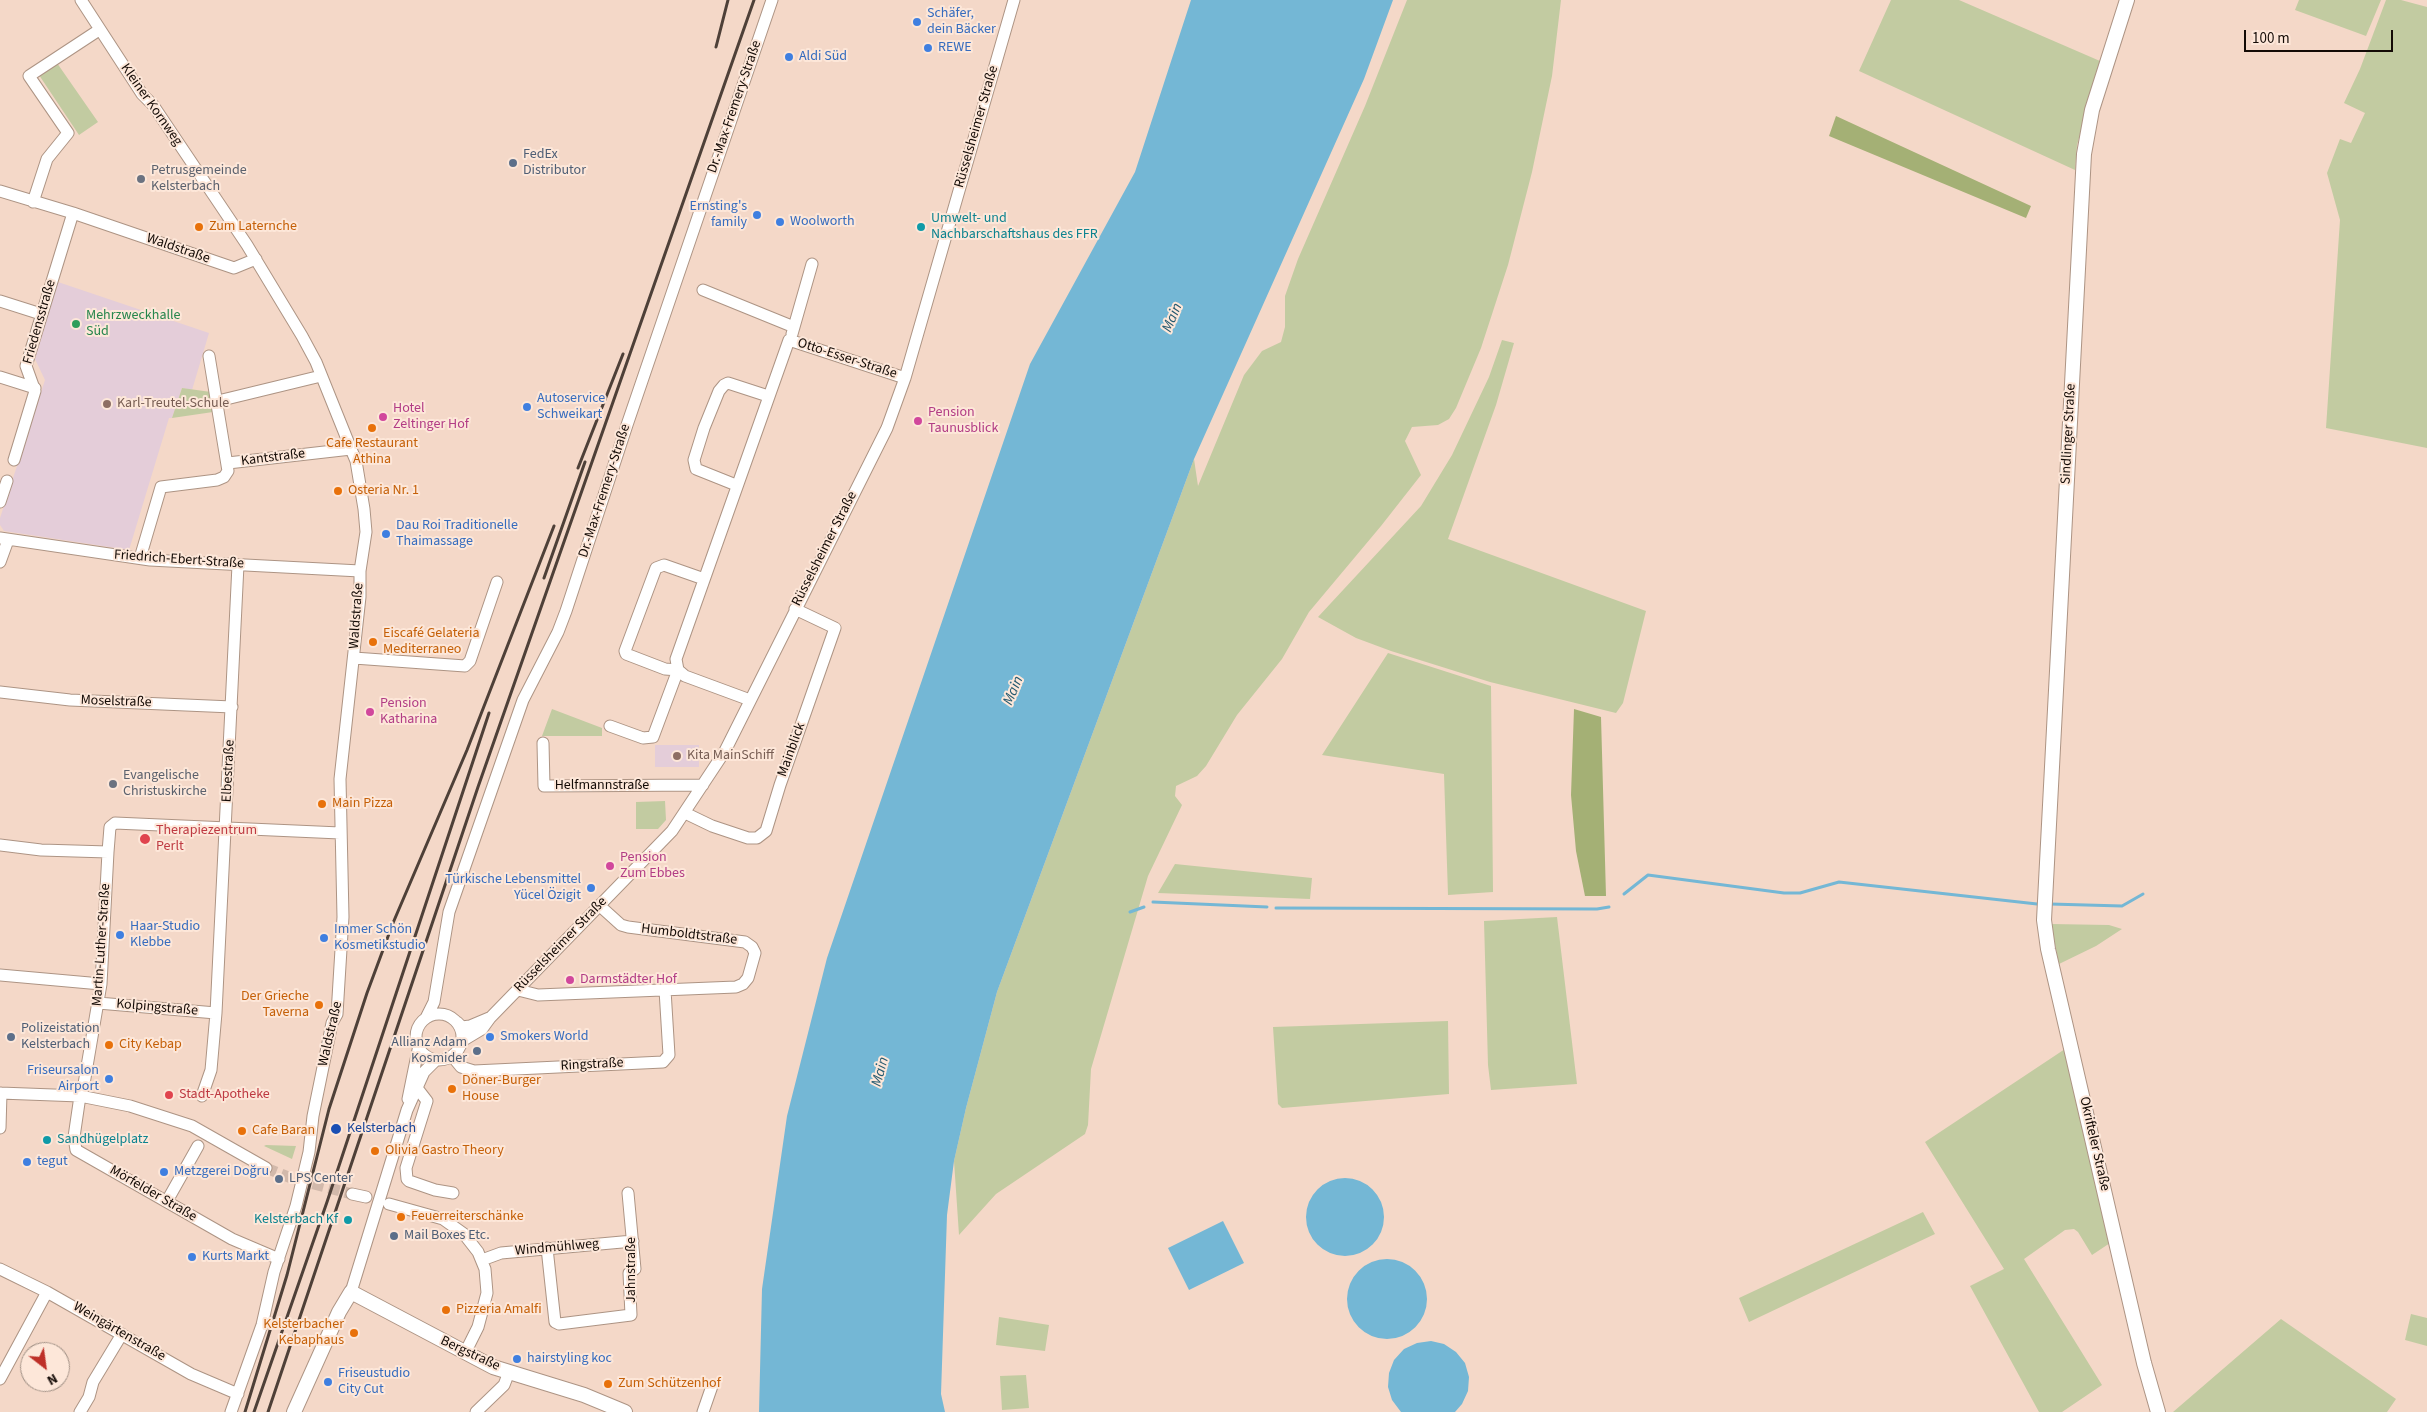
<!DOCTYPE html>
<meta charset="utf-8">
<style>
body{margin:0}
#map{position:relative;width:2427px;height:1412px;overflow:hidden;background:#f4d8c8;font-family:"Source Sans 3",sans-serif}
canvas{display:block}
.north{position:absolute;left:20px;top:1342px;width:50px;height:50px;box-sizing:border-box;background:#fde7d9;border:1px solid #9f8f84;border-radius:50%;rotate:150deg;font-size:14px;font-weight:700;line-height:20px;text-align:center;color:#130a05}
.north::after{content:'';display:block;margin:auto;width:18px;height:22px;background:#be3028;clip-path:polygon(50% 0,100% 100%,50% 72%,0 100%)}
.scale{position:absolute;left:2244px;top:30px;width:149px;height:22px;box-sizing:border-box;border:2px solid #130a05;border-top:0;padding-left:6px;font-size:15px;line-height:18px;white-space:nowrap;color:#130a05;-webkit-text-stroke:4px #fde7d9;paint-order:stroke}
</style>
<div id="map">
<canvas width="2427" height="1412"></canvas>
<div class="north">N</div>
<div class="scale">100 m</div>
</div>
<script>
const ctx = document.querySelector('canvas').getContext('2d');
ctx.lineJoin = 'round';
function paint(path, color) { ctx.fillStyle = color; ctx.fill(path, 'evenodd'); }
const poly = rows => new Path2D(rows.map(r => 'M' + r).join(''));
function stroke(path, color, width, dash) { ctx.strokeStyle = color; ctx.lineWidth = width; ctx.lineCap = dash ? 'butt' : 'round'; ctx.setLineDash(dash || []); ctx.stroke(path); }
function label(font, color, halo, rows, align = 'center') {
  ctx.font = font + ' "Source Sans 3",sans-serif'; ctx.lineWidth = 4; ctx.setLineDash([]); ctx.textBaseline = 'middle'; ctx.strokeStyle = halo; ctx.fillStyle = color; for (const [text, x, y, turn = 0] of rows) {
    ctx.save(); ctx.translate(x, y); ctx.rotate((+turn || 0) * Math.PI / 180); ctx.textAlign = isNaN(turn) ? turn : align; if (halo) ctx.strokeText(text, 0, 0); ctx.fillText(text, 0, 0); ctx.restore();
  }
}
const education = poly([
 [58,282,209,333,192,390,182,388,172,418,169,418,129,550,4,531,0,525,0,518,45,380,35,359],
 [655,745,699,745,699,767,655,767]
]);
const green = poly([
 [1407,0,1561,0,1552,76,1532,172,1508,265,1481,348,1456,408,1449,419,1438,425,1412,427,1405,441,1421,475,1381,526,1309,612,1282,659,1237,715,1206,766,1197,776,1176,786,1175,796,1182,805,1148,876,1091,1069,1088,1125,1085,1134,996,1194,959,1235,954,1161,966,1108,997,992,1194,459,1198,486,1244,375,1262,351,1281,342,1285,327,1285,296,1298,259,1365,106],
 [1891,0,1959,0,2100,61,2077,145,2075,170,1859,71],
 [2299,0,2381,0,2366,36,2295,10],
 [2386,0,2401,0,2427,7,2427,448,2326,428,2340,220,2327,173,2340,139,2351,143,2365,113,2344,103,2360,69],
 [57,63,98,122,79,135,39,75],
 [1502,340,1514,343,1496,405,1448,539,1646,611,1623,703,1616,713,1490,682,1391,651,1356,638,1318,617,1421,506,1452,455,1489,377],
 [182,388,211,392,213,412,172,418],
 [1388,653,1491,686,1493,892,1448,895,1444,774,1322,755],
 [552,709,602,728,602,736,542,736],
 [665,801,666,820,658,829,636,829,636,802],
 [1175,864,1312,878,1310,899,1158,893],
 [1557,917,1577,1084,1491,1090,1488,1065,1484,921],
 [2051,924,2109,925,2122,929,2096,946,2059,964],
 [1448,1021,1449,1094,1294,1107,1282,1108,1278,1104,1273,1027],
 [2065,1049,2110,1243,2092,1255,2078,1232,2074,1229,2065,1230,2024,1259,2102,1385,2062,1412,2039,1412,1970,1286,2004,1269,1925,1142],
 [266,1145,296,1146,292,1159,264,1146],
 [1923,1212,1935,1234,1749,1322,1739,1298],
 [2411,1314,2427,1318,2427,1346,2405,1340],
 [999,1317,1049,1325,1045,1351,996,1345],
 [2281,1319,2396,1399,2387,1412,2173,1412],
 [1026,1375,1029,1408,1002,1410,1000,1376]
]);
const forest = poly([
 [1836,116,2031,206,2026,218,1829,136],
 [1574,709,1601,717,1606,896,1585,896,1576,851,1571,795]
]);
const water = poly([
 [1191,0,1393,0,1364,79,1194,459,997,992,966,1108,954,1161,947,1215,941,1394,945,1412,759,1412,762,1289,787,1116,827,958,1030,364,1135,172],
 '1306 1217a39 39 0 1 1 78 0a39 39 0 1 1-78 0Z',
 [1223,1221,1244,1263,1189,1290,1168,1248],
 '1347 1299a40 40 0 1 1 80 0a40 40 0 1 1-80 0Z',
 [1431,1341,1444,1344,1456,1352,1465,1363,1469,1377,1468,1391,1462,1404,1455,1412,1401,1412,1392,1400,1388,1387,1389,1373,1394,1360,1404,1349,1417,1343]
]);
const stream = poly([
 [1624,894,1648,875,1784,893,1800,893,1839,882,2037,904],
 [1153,902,1267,907],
 [2050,904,2122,906,2143,894],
 [1276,908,1597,909,1609,907],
 [1130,912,1144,907]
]);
const minorTunnel = poly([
 [266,1168,291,1178,352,1194]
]);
const minor = poly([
 [81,0,142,94,153,105,247,245,302,336,316,362,351,449,356,461,364,509,366,532,360,571,360,597,340,779,343,917,337,1014,332,1023,313,1116,309,1152,296,1206,274,1272,262,1325,231,1412],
 [0,191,73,213,234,268,256,259],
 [33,202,47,159,68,133,29,76,99,30],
 [703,290,794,327],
 [0,301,41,314],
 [792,334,812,264],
 [0,377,35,388],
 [218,401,321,376],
 [14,460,35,391,26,366,73,213],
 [228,463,351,449],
 [736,485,696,469,694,460,704,428,719,391,724,385,728,383,768,396],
 [0,502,7,481],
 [0,538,150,560,360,571],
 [140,558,161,487,217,480,224,477,228,471,209,356],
 [0,562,8,540],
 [354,658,465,666,470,661,497,582],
 [0,692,70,700,232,707],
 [750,700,685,676,678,670,676,659,789,340,905,378],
 [610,726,643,738,653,737,678,670,665,669,626,654,625,651,656,568,664,565,704,579],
 [543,743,544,786,703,785],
 [685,813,712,826,748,838,757,838,766,831,780,785,835,628,795,609],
 [0,845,41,850,108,852,110,827,115,823,340,833],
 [108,852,101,984,84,1084,80,1096,74,1137,76,1150,232,1239,279,1259],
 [0,975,101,984],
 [518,990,538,995,736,987,743,984,748,978,755,953,752,947,745,942,628,927,621,925,600,906],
 [98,1003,216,1013],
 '416 1037a23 23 0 1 1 46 0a23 23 0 1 1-46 0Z',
 [426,1018,434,1002,449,912,523,700,558,632,566,611,627,425,772,0],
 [457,1022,462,1027,470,1026,489,1018],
 [462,1041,482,1029,490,1018,672,831,725,751,887,428,905,378,1014,0],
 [452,1056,461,1067,474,1071,663,1062,669,1055,665,990],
 [417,1088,427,1101,406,1168,407,1179,409,1181,435,1190,453,1193],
 [0,1093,80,1096,130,1106,192,1126,266,1168],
 [202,1096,211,1070,216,1013,238,565],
 [408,1099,418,1050],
 [0,1128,1,1093],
 [352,1194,366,1197],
 [167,1201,198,1146],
 [389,1204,443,1219,464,1234,478,1252,485,1269,487,1293,478,1327,465,1353],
 [547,1248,555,1322,559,1324,631,1315,629,1273,635,1269,628,1193],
 [482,1260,501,1253,633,1241],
 [0,1269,47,1292,191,1374,238,1394],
 [351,1292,407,1110,424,1072,435,1061],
 [0,1379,47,1292],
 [80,1412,89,1397,93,1382,122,1334],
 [476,1412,504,1385,509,1372],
 [703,1412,712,1386]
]);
const tertiary = poly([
 [2127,0,2092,110,2084,154,2044,920,2048,949,2144,1363,2158,1412],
 [294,1412,339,1312,351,1292,493,1367,584,1395,625,1412]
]);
const rail = poly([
 [716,47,728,0],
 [578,468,623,354],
 [544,578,585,462],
 [245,1412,287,1275,329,1109,367,993,393,923,467,750,554,526],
 [254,1412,327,1202,489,713],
 [268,1412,478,787,754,0]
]);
const markers = [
 [917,22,5,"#3f7fe0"],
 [928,48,5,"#3f7fe0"],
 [789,57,5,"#3f7fe0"],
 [513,163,5,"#5c6f8a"],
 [141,179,5,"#6b7280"],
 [757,215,5,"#3f7fe0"],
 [780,222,5,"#3f7fe0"],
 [199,227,5,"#e8710a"],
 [921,227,5,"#0f9aa8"],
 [76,324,5,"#2e9e5b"],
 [107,404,5,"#8d6e63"],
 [527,407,5,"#3f7fe0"],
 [383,417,5,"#d1479c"],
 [918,421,5,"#d1479c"],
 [372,428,5,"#e8710a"],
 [338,491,5,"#e8710a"],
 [386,534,5,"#3f7fe0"],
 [373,642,5,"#e8710a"],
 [370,712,5,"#d1479c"],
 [677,756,5,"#8d6e63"],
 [113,784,5,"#6b7280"],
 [322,804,5,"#e8710a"],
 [145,839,6,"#e0444e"],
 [610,866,5,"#d1479c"],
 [591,888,5,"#3f7fe0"],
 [120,935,5,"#3f7fe0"],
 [324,938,5,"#3f7fe0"],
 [570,980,5,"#d1479c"],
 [319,1005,5,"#e8710a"],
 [11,1037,5,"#5c6f8a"],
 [490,1037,5,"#3f7fe0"],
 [109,1045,5,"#e8710a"],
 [477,1051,5,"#5c6f8a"],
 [109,1079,5,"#3f7fe0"],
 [452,1089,5,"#e8710a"],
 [169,1095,5,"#e0444e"],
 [336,1129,6,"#1a4fb4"],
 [242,1131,5,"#e8710a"],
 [47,1140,5,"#0f9aa8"],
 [375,1151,5,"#e8710a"],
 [27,1162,5,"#3f7fe0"],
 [164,1172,5,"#3f7fe0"],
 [279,1179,5,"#5c6f8a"],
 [401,1217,5,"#e8710a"],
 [348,1220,5,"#0f9aa8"],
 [394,1236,5,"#5c6f8a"],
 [192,1257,5,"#3f7fe0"],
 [446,1310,5,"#e8710a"],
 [354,1333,5,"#e8710a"],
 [517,1359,5,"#3f7fe0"],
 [328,1382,5,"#3f7fe0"],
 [608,1384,5,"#e8710a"]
];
const shopNames = [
 ["Schäfer,",927,14],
 ["dein Bäcker",927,30],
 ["REWE",938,48],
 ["Aldi Süd",799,57],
 ["Ernsting's",747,207,"right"],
 ["family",747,223,"right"],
 ["Woolworth",790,222],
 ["Autoservice",537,399],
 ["Schweikart",537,415],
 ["Dau Roi Traditionelle",396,526],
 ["Thaimassage",396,542],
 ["Türkische Lebensmittel",581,880,"right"],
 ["Yücel Özigit",581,896,"right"],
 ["Haar-Studio",130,927],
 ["Klebbe",130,943],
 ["Immer Schön",334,930],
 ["Kosmetikstudio",334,946],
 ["Smokers World",500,1037],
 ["Friseursalon",99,1071,"right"],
 ["Airport",99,1087,"right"],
 ["tegut",37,1162],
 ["Metzgerei Doğru",174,1172],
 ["Kurts Markt",202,1257],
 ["hairstyling koc",527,1359],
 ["Friseustudio",338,1374],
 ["City Cut",338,1390]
];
const streetNames = [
 ["Kleiner Kornweg",151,105,55],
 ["Dr.-Max-Fremery-Straße",735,107,-71],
 ["Rüsselsheimer Straße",977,127,-74],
 ["Waldstraße",178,249,19],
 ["Friedensstraße",40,322,-74],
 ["Otto-Esser-Straße",847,359,18],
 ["Sindlinger Straße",2069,434,-87],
 ["Kantstraße",273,458,-7],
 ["Dr.-Max-Fremery-Straße",605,491,-72],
 ["Rüsselsheimer Straße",825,549,-63],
 ["Friedrich-Ebert-Straße",179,560,4],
 ["Waldstraße",357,616,-86],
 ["Moselstraße",116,702,2],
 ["Mainblick",792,750,-70],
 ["Elbestraße",229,771,-87],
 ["Helfmannstraße",602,786],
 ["Humboldtstraße",689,935,7],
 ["Martin-Luther-Straße",102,945,-86],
 ["Rüsselsheimer Straße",561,945,-46],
 ["Kolpingstraße",157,1008,5],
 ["Waldstraße",331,1034,-77],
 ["Ringstraße",592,1065,-3],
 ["Okrifteler Straße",2094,1144,77],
 ["Mörfelder Straße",153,1194,30],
 ["Windmühlweg",557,1248,-5],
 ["Jahnstraße",632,1270,-90],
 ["Weingärtenstraße",119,1332,30],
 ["Bergstraße",470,1354,25]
];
const serviceNames = [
 ["FedEx",523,155],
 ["Distributor",523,171],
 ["Polizeistation",21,1029],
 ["Kelsterbach",21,1045],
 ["Allianz Adam",467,1043,"right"],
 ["Kosmider",467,1059,"right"],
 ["LPS Center",289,1179],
 ["Mail Boxes Etc.",404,1236]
];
const worshipNames = [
 ["Petrusgemeinde",151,171],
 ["Kelsterbach",151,187],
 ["Evangelische",123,776],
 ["Christuskirche",123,792]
];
const cultureNames = [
 ["Umwelt- und",931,219],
 ["Nachbarschaftshaus des FFR",931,235],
 ["Sandhügelplatz",57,1140],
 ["Kelsterbach Kf",338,1220,"right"]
];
const foodNames = [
 ["Zum Laternche",209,227],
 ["Cafe Restaurant",372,444,"center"],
 ["Athina",372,460,"center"],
 ["Osteria Nr. 1",348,491],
 ["Eiscafé Gelateria",383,634],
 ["Mediterraneo",383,650],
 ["Main Pizza",332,804],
 ["Der Grieche",309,997,"right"],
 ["Taverna",309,1013,"right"],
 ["City Kebap",119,1045],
 ["Döner-Burger",462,1081],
 ["House",462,1097],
 ["Cafe Baran",252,1131],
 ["Olivia Gastro Theory",385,1151],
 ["Feuerreiterschänke",411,1217],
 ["Pizzeria Amalfi",456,1310],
 ["Kelsterbacher",344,1325,"right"],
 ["Kebaphaus",344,1341,"right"],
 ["Zum Schützenhof",618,1384]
];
const leisureNames = [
 ["Mehrzweckhalle",86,316],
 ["Süd",86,332]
];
const educationNames = [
 ["Karl-Treutel-Schule",117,404],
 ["Kita MainSchiff",687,756]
];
const hotelNames = [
 ["Hotel",393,409],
 ["Zeltinger Hof",393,425],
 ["Pension",928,413],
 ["Taunusblick",928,429],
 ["Pension",380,704],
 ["Katharina",380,720],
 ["Pension",620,858],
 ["Zum Ebbes",620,874],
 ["Darmstädter Hof",580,980]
];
const healthNames = [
 ["Therapiezentrum",156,831],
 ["Perlt",156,847],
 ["Stadt-Apotheke",179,1095]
];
const transitNames = [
 ["Kelsterbach",347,1129]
];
const waterNames = [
 ["Main",1173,318,-67],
 ["Main",1014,691,-67],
 ["Main",881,1072,-75]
];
paint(education, '#e4cdd9');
paint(green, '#c2cba1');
paint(forest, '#a4b075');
paint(water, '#74b7d5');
stroke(stream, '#74b7d5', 3);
stroke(minorTunnel, '#d2b9ab', 11, [11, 5.5]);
stroke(minor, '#ad9484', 13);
stroke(tertiary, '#ad9484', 16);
stroke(minor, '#fff', 11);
stroke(tertiary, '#fff', 14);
stroke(rail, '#4e4038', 3);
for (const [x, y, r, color] of markers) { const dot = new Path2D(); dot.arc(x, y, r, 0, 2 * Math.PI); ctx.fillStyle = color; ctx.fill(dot); stroke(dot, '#fde7d9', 2); }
label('14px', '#366cbe', '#fde7d9', shopNames, 'left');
label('14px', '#130a05', '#fde7d9', streetNames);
label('14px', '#4e5e75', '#fde7d9', serviceNames, 'left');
label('14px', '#5b616d', '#fde7d9', worshipNames, 'left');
label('14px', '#0d838f', '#fde7d9', cultureNames, 'left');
label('14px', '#c56008', '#fde7d9', foodNames, 'left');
label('14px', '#27864d', '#fde7d9', leisureNames, 'left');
label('14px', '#785e54', '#fde7d9', educationNames, 'left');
label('14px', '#b23c85', '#fde7d9', hotelNames, 'left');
label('14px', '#be3a42', '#fde7d9', healthNames, 'left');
label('14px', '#164399', '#fde7d9', transitNames, 'left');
label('italic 15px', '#24596f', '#fde7d9', waterNames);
</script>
